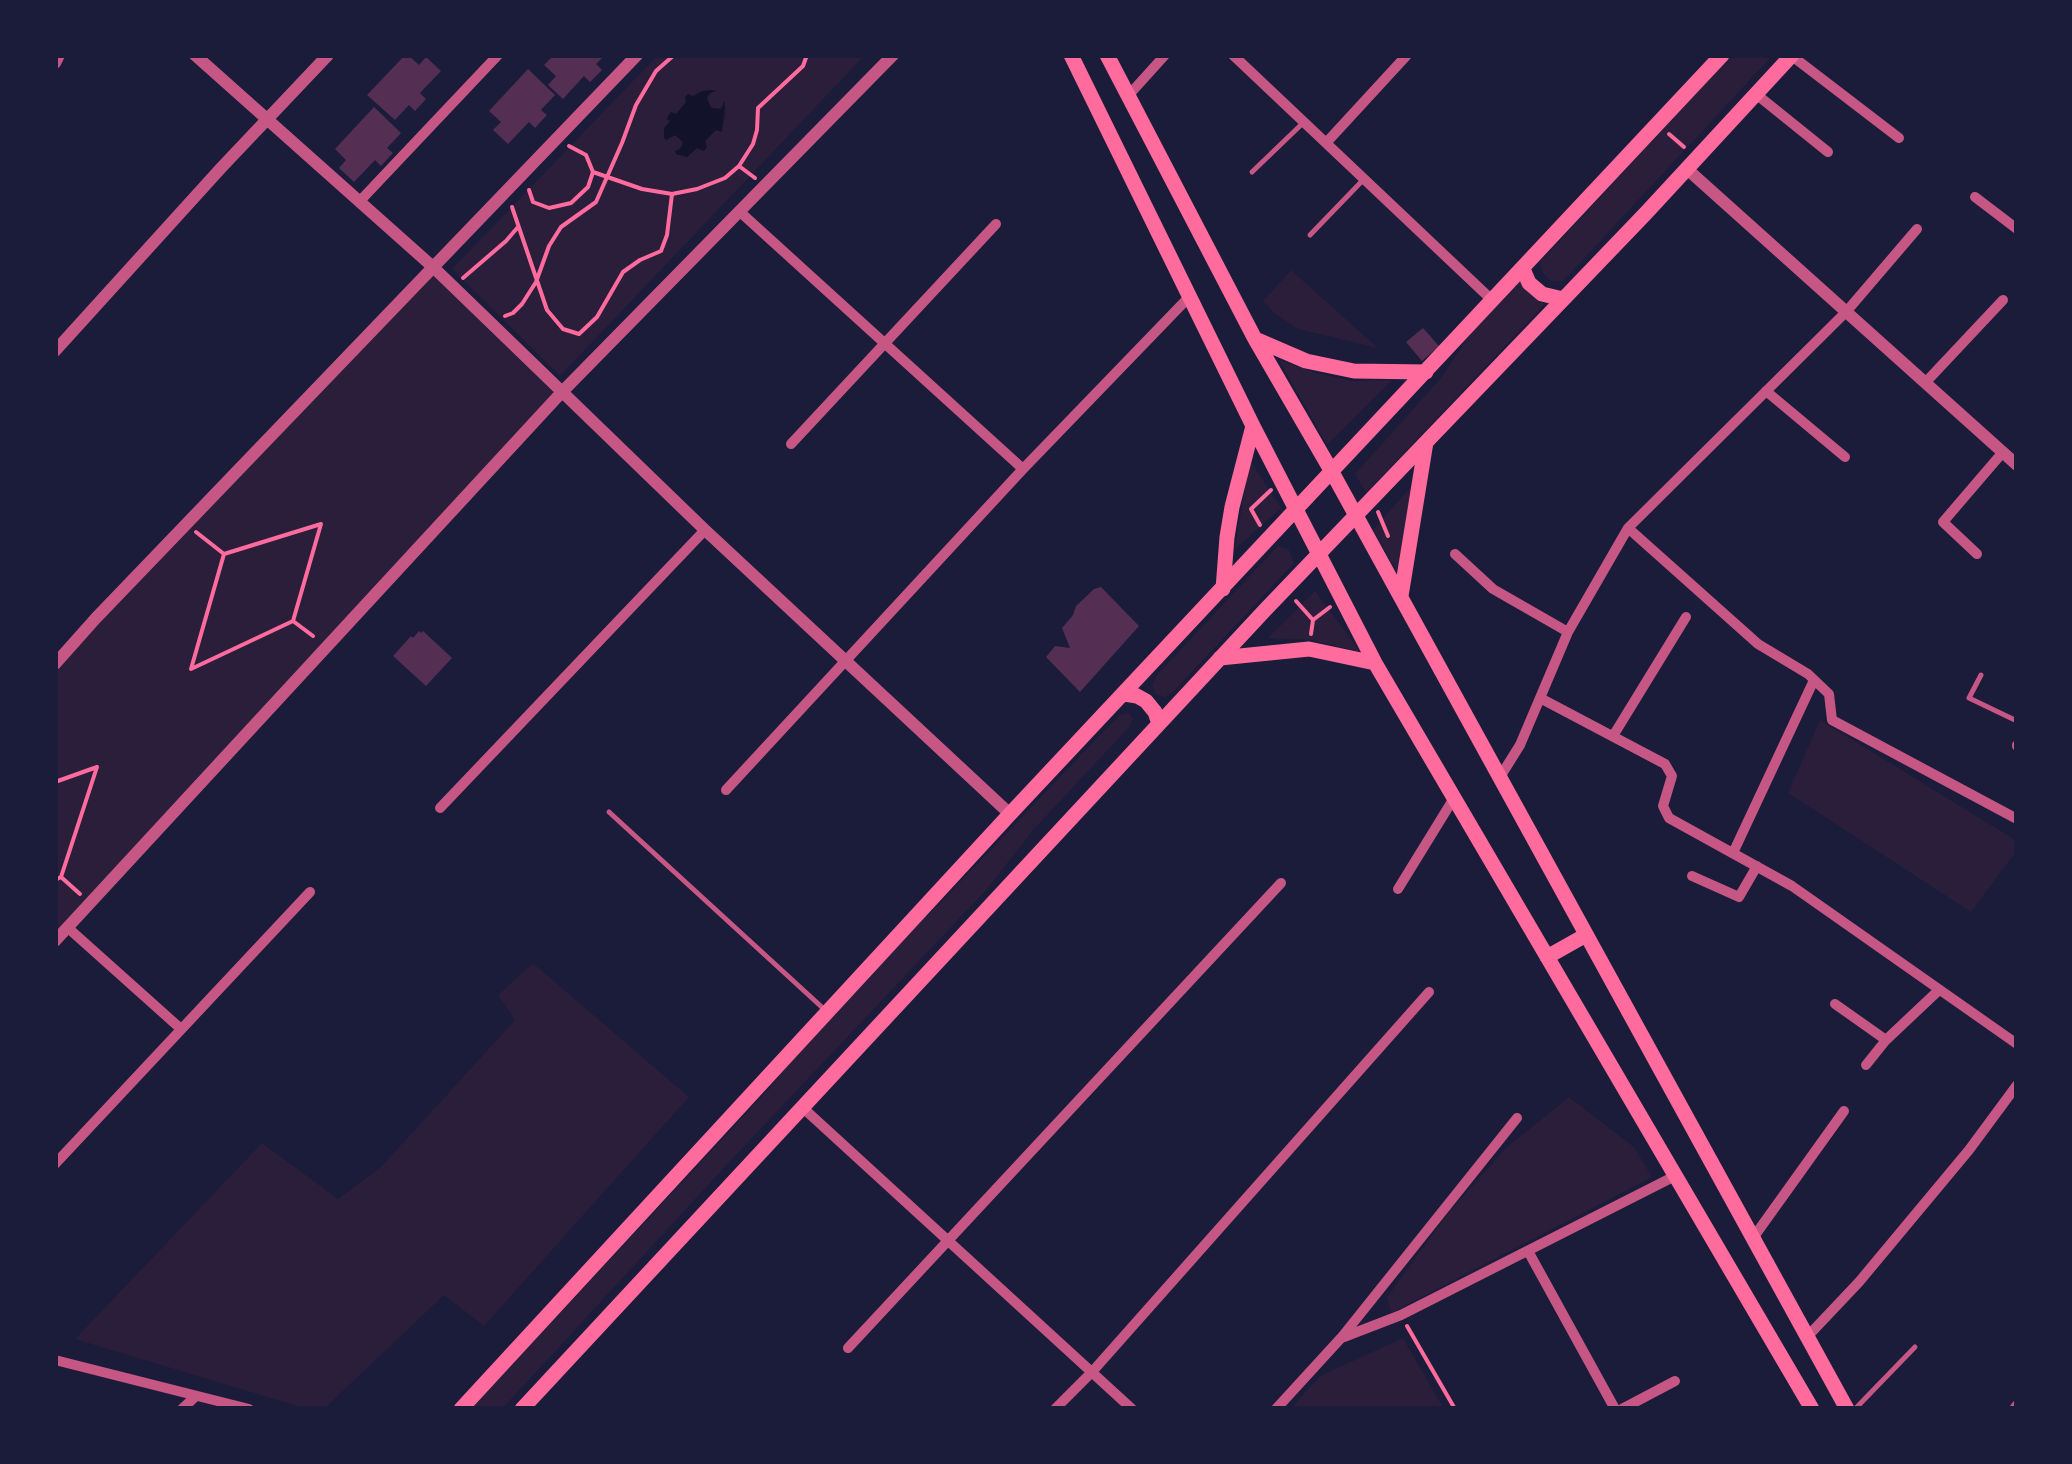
<!DOCTYPE html>
<style>
body{margin:0}
#map{position:relative;width:2072px;height:1464px;overflow:hidden;background:#1b1b3a;font-family:"Work Sans",sans-serif}
canvas{display:block}
.frame{position:absolute;inset:0;border:58px solid #1b1b3a;pointer-events:none}
</style>
<div id="map">
<canvas width="2072" height="1464"></canvas>
<div class="frame"></div>
</div>
<script>
const ctx = document.querySelector('canvas').getContext('2d');
ctx.lineJoin = 'round';
function paint(path, color) { ctx.fillStyle = color; ctx.fill(path, 'evenodd'); }
const poly = rows => new Path2D(rows.map(r => 'M' + r).join(''));
function stroke(path, color, width, dash) { ctx.strokeStyle = color; ctx.lineWidth = width; ctx.lineCap = dash ? 'butt' : 'round'; ctx.setLineDash(dash || []); ctx.stroke(path); }
const green = poly([
 [658,55,865,55,560,376,452,269],
 [710,93,706,98,711,108,716,110,726,106,725,120,704,141,706,144,676,154,683,145,683,142,675,135,667,139,671,121,693,96],
 [1732,55,1773,55,1563,281,1551,281,1542,272,1540,262],
 [433,267,561,393,55,941,55,668],
 [1291,270,1378,348,1298,329,1274,313,1263,301],
 [1520,281,1528,293,1545,304,1366,493,1355,474,1441,378,1470,334],
 [1279,360,1316,373,1353,381,1392,380,1327,445],
 [1250,460,1281,508,1234,550,1242,506],
 [1411,487,1398,573,1373,530],
 [1278,546,1289,550,1294,563,1175,690,1165,697,1156,694,1152,685,1157,675],
 [1315,591,1361,652,1310,640,1268,638],
 [1129,713,1133,718,1130,726,1034,829,987,889,733,1158,502,1409,471,1409,767,1091,828,1012,939,904,1098,737,1120,715],
 [1820,720,2017,841,2017,850,1971,912,1788,793],
 [533,963,689,1097,484,1326,444,1295,324,1409,307,1409,75,1339,262,1143,338,1199,380,1168,515,1020,498,995],
 [1569,1097,1634,1147,1652,1177,1391,1313,1387,1297,1449,1212,1506,1148],
 [1403,1338,1444,1409,1290,1409,1320,1376]
]);
const water = poly([
 [711,90,717,91,710,93,707,98,711,108,721,109,725,100,722,132,716,130,705,141,707,147,704,151,697,148,687,157,676,154,675,151,681,148,683,142,675,135,666,140,664,138,664,128,670,121,667,119,668,116,671,112,676,114,686,102,685,97,688,94,693,96,702,91]
]);
const building = poly([
 [405,55,408,55,419,65,426,57,441,71,420,93,426,99,415,111,409,105,395,120,367,95],
 [554,55,605,55,596,64,602,70,590,82,584,76,563,99,548,85,556,76,544,65],
 [528,69,555,95,541,110,547,115,535,128,529,122,508,144,493,130,501,122,489,111],
 [374,107,401,133,387,148,393,153,381,166,375,160,354,182,339,168,346,160,335,149],
 [1423,328,1439,346,1422,361,1406,342],
 [1101,587,1139,626,1080,692,1046,657,1055,646,1070,648,1062,628,1073,615,1076,606,1094,589],
 [419,631,421,633,423,631,452,658,426,686,393,656,411,636,413,638]
]);
const path = poly([
 [1669,134,1684,147],
 [739,166,755,178],
 [593,172,642,189,672,194,697,189,725,178,739,166,753,144,757,130,758,108,803,66,807,55],
 [529,190,533,202,549,208,571,203,588,187,593,172,586,155,569,146],
 [512,207,547,310,563,329,579,334,597,317,623,272,640,260,661,251,667,235,672,194],
 [463,278,506,241,518,227],
 [505,316,513,313,522,304,536,282,549,246,561,227,596,202,622,143,636,105,656,71,674,55],
 [1378,512,1388,536],
 [321,524,293,621,191,669,224,554,321,524],
 [1260,525,1251,509,1271,490],
 [196,532,224,554],
 [1296,601,1313,620],
 [293,621,313,636],
 [1311,634,1313,620,1330,607],
 [55,782,97,767],
 [61,877,80,894],
 [55,880,61,877,97,767],
 [1407,1326,1455,1409]
]);
const service = poly([
 [1252,172,1304,122],
 [1310,235,1364,179],
 [1981,675,1969,698,2017,721],
 [609,812,825,1010],
 [1855,1409,1915,1347]
]);
const minor = poly([
 [1233,55,1493,301],
 [1792,56,1899,138],
 [1756,94,1828,152],
 [1128,96,1165,55],
 [1326,143,1407,55],
 [1975,197,2017,229],
 [359,202,498,55],
 [739,211,1023,469],
 [1925,383,2003,300],
 [1766,391,1845,457],
 [791,444,996,224],
 [1628,528,1758,644,1808,674,1829,694,1832,720,2017,819],
 [1455,554,1493,589,1568,632],
 [1977,554,1943,522,2003,452],
 [1540,698,1665,764,1672,776,1663,806,1669,818,1792,886,2017,1044],
 [1613,736,1686,617],
 [2017,745,2017,746],
 [1500,777,1520,745,1568,632,1628,528,1846,312,1917,229],
 [726,790,1023,469,1190,296],
 [440,808,705,530],
 [1733,853,1814,680],
 [1692,876,1739,897,1757,866],
 [1398,889,1454,798],
 [67,927,181,1029],
 [1835,1004,1886,1040],
 [1866,1065,1886,1040,1939,990],
 [802,1107,1132,1409],
 [55,1164,310,892],
 [1753,1238,1844,1111],
 [1528,1251,1615,1409],
 [1344,1337,1401,1315,1675,1176],
 [1807,1337,1859,1282,1969,1150,2017,1085],
 [848,1348,1281,883],
 [55,1360,249,1409],
 [182,1409,196,1396],
 [1055,1409,1092,1372,1429,992],
 [1276,1409,1341,1338,1517,1118],
 [1622,1409,1675,1381],
 [2014,1409,2017,1405]
]);
const tertiary = poly([
 [195,55,433,267,705,530,1010,814],
 [55,63,59,55],
 [1687,169,2017,465],
 [55,351,221,168,328,55],
 [55,664,96,618,637,55],
 [55,941,561,393,893,55]
]);
const secondary = poly([
 [1071,55,1253,426,1375,663,1812,1409],
 [1107,55,1255,339,1332,472,1847,1409],
 [1523,269,1529,283,1542,294,1563,299],
 [1255,339,1306,361,1354,371,1426,372],
 [1223,589,1227,537,1232,507,1253,426],
 [1401,596,1426,442],
 [1220,658,1309,649,1375,663],
 [1124,694,1137,696,1146,701,1155,712,1159,724],
 [1547,957,1586,935],
 [461,1409,1010,814,1722,55],
 [522,1409,1265,610,1646,213,1792,55]
]);
paint(green, '#2a1e3b');
paint(water, '#12122b');
paint(building, '#542f53');
stroke(path, '#ff6b9d', 4);
stroke(service, '#c65784', 5);
stroke(minor, '#c65784', 10);
stroke(tertiary, '#c65784', 12);
stroke(secondary, '#ff6b9d', 15);
</script>
